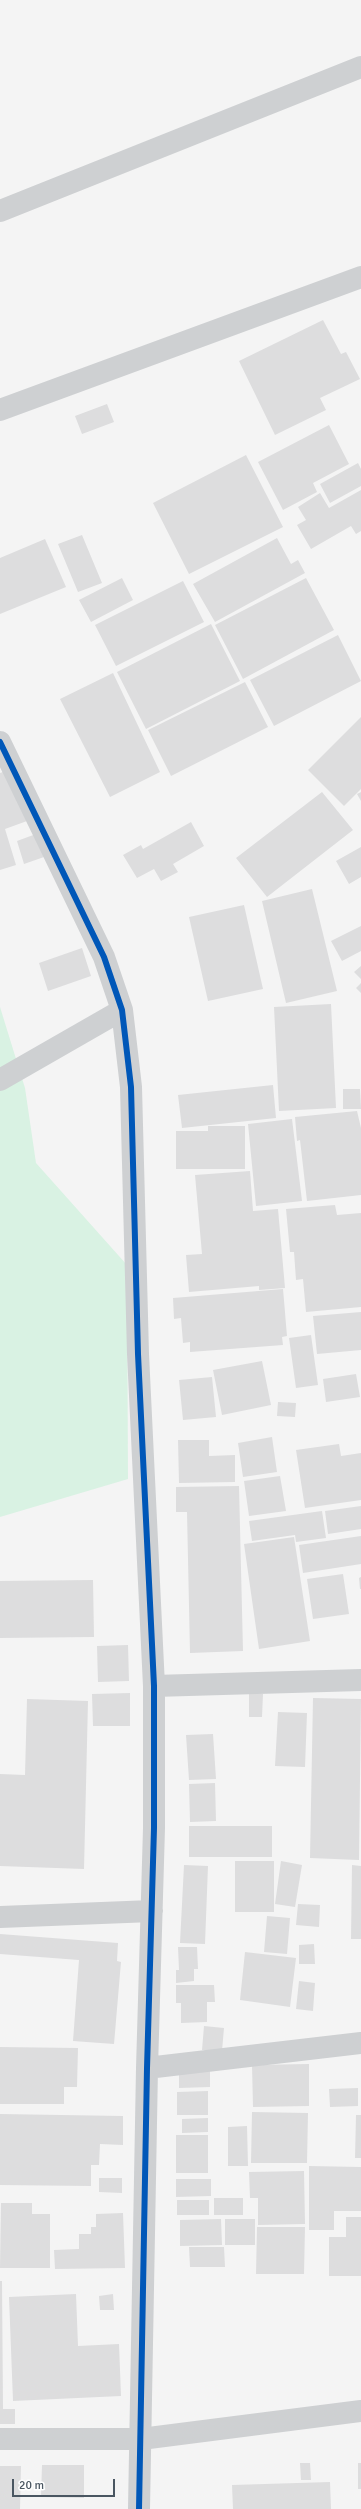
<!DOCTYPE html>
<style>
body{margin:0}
#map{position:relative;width:361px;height:2509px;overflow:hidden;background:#f4f4f4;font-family:Signika,sans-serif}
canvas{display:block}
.scale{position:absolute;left:12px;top:2479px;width:103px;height:18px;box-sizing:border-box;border:2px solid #4a5661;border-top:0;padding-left:5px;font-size:12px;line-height:14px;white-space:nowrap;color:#4a5661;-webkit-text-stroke:3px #fff;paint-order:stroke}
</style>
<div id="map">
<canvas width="361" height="2509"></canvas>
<div class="scale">20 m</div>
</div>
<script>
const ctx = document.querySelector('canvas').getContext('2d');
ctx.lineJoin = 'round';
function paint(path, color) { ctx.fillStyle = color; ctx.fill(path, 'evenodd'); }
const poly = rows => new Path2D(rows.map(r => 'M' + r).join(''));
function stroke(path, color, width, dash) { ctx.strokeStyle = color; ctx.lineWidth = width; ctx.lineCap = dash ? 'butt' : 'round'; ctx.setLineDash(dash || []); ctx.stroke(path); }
const green = poly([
 [0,1007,25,1088,36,1163,127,1265,128,1479,0,1517]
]);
const building = poly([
 [323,320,341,354,346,352,360,379,320,398,326,410,275,435,239,361],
 [107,404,114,422,82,434,75,416],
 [329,425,349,464,313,483,317,492,283,510,258,462],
 [246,455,283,527,189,574,153,503],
 [358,463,361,469,361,486,330,503,320,484],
 [361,490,361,531,356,534,351,526,311,549,297,525,306,520,298,507,320,493,329,508],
 [82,535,102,583,78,592,58,544],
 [277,538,291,564,298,560,305,573,215,622,193,584],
 [45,539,66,587,0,614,0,558],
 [122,578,133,600,91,622,79,600],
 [306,578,334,630,243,679,215,625],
 [183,581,204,622,116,666,95,625],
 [211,624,240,681,146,729,117,672],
 [338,635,361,681,274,726,250,680],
 [113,673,160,772,110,797,60,699],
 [245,682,268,727,171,776,148,730],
 [361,717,361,789,344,806,308,770],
 [9,770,27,821,5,829,16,865,0,870,0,773],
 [322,792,353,830,267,897,236,858],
 [361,792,361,801,357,794],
 [191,822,204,846,173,864,178,872,161,881,154,869,137,878,123,855,141,845,143,849],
 [36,834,44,857,24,864,17,841],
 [361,847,361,877,349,884,336,861],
 [312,889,337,991,286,1003,262,901],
 [244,905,263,989,208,1001,189,917],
 [361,926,361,951,342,961,331,941],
 [82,948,91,976,48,991,39,963],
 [361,966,361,979,354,972],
 [361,983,361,993,356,988],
 [331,1004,336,1108,279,1111,274,1007],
 [273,1085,276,1118,182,1128,178,1095],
 [343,1089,360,1089,361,1109,343,1109],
 [357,1111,361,1128,361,1195,307,1201,300,1140,297,1141,295,1117],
 [292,1119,302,1201,256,1206,248,1124],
 [208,1126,245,1126,245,1169,176,1169,176,1131,208,1131],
 [250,1171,253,1211,278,1209,285,1288,259,1290,259,1286,189,1292,186,1255,202,1254,195,1175],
 [335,1205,337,1215,361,1213,361,1307,306,1312,303,1279,296,1280,294,1252,290,1252,286,1209],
 [283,1289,287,1336,282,1337,283,1345,190,1352,190,1342,183,1343,181,1318,174,1319,173,1298],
 [361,1312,361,1350,317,1354,313,1316],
 [311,1335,318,1385,296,1388,289,1338],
 [262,1361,271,1405,222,1415,213,1370],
 [356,1374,360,1397,326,1402,323,1379],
 [212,1377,216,1417,183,1420,179,1380],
 [278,1402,296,1403,295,1417,277,1416],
 [272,1437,277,1472,243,1477,238,1443],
 [178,1440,209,1440,209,1456,235,1455,235,1482,179,1483],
 [339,1444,341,1456,361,1453,361,1500,305,1508,296,1450],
 [280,1476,286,1511,249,1516,244,1481],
 [239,1486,243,1651,190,1653,187,1512,176,1512,176,1487],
 [361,1506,361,1529,328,1534,325,1511],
 [322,1511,326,1538,296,1542,295,1535,252,1541,249,1521],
 [361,1536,361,1564,303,1573,299,1545],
 [294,1537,310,1641,259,1649,244,1544],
 [343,1574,349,1614,313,1619,307,1579],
 [361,1577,361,1589,360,1589,359,1578],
 [93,1580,94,1637,0,1638,0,1581],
 [128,1645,129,1681,98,1682,97,1646],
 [130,1693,130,1726,93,1726,92,1694],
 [249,1694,263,1694,262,1717,249,1717],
 [313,1698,361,1699,359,1860,310,1858],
 [27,1699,88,1701,84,1869,0,1866,0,1774,25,1775],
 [278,1712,307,1713,305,1767,275,1766],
 [213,1734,216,1779,189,1780,186,1735],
 [215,1783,216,1821,190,1822,189,1784],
 [189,1826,272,1826,272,1857,189,1857],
 [235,1861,274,1861,274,1912,235,1912],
 [281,1861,302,1865,295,1907,275,1904],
 [184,1865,208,1866,205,1944,180,1943],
 [352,1865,361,1866,361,1939,351,1939],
 [298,1904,320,1905,319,1927,296,1925],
 [267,1916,290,1918,287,1954,264,1952],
 [0,1934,118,1943,117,1961,121,1962,114,2044,73,2041,79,1960,0,1954],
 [314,1944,315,1964,299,1964,299,1945],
 [178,1947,197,1947,198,1969,194,1969,194,1981,176,1983,176,1970,179,1970],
 [245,1952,296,1958,290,2007,240,2000],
 [299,1981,315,1983,313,2011,296,2009],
 [176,1985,214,1985,215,2002,207,2002,207,2022,181,2023,181,2003,176,2003],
 [204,2026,224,2028,222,2051,202,2050],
 [0,2047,78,2048,77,2087,64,2087,64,2104,0,2104],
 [309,2064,309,2106,253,2107,252,2065],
 [179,2071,210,2071,210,2087,179,2088],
 [358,2088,358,2106,330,2107,329,2089],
 [208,2091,208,2115,177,2115,177,2092],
 [252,2112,308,2113,307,2163,251,2163],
 [0,2114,123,2116,123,2145,100,2144,99,2165,91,2165,91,2186,0,2185],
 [356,2115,361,2115,361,2158,355,2158],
 [208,2118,208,2132,182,2133,182,2119],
 [247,2126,248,2166,228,2166,228,2127],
 [176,2135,208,2135,208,2173,176,2173],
 [309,2166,361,2167,361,2211,334,2211,334,2230,309,2230],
 [304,2171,305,2224,258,2225,258,2198,250,2198,249,2172],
 [99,2178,122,2178,122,2193,99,2192],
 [176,2179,211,2179,211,2196,176,2197],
 [214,2198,243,2198,243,2215,214,2215],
 [177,2200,209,2200,209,2215,177,2215],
 [1,2203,32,2203,32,2214,50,2214,50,2268,0,2268],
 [123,2213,125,2268,55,2269,54,2250,79,2249,79,2234,91,2234,91,2227,96,2227,96,2214],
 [346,2217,361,2217,361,2276,329,2276,329,2237,346,2237],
 [221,2219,222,2245,180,2246,180,2220],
 [225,2219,255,2219,255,2245,225,2245],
 [257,2227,305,2227,304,2274,256,2274],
 [189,2247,224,2247,225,2267,190,2267],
 [0,2281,2,2281,3,2409,15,2409,15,2424,0,2424],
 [76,2294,78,2346,119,2344,121,2396,13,2401,9,2297],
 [113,2294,114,2310,100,2310,99,2296],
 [300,2463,310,2463,311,2480,301,2480],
 [358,2463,361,2463,361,2489,358,2489],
 [42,2465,84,2465,84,2498,41,2497],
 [0,2466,21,2466,20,2509,0,2509],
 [330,2482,331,2509,233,2509,232,2485]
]);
const minor = poly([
 [0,211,361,67],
 [0,410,361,277],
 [0,742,104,957,122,1010,131,1087,138,1354,154,1686,154,1828,147,2068,139,2509],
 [0,1080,122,1010],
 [154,1686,361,1680],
 [0,1917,152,1911],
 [147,2068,361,2043],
 [0,2439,141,2439,361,2411]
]);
const cycleway = poly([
 [0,742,104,957,122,1010,131,1087,138,1354,154,1686,154,1828,147,2068,139,2509]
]);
paint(green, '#d9f2e3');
paint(building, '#ddddde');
stroke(minor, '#ced0d2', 22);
stroke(cycleway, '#0057b8', 6);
</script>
